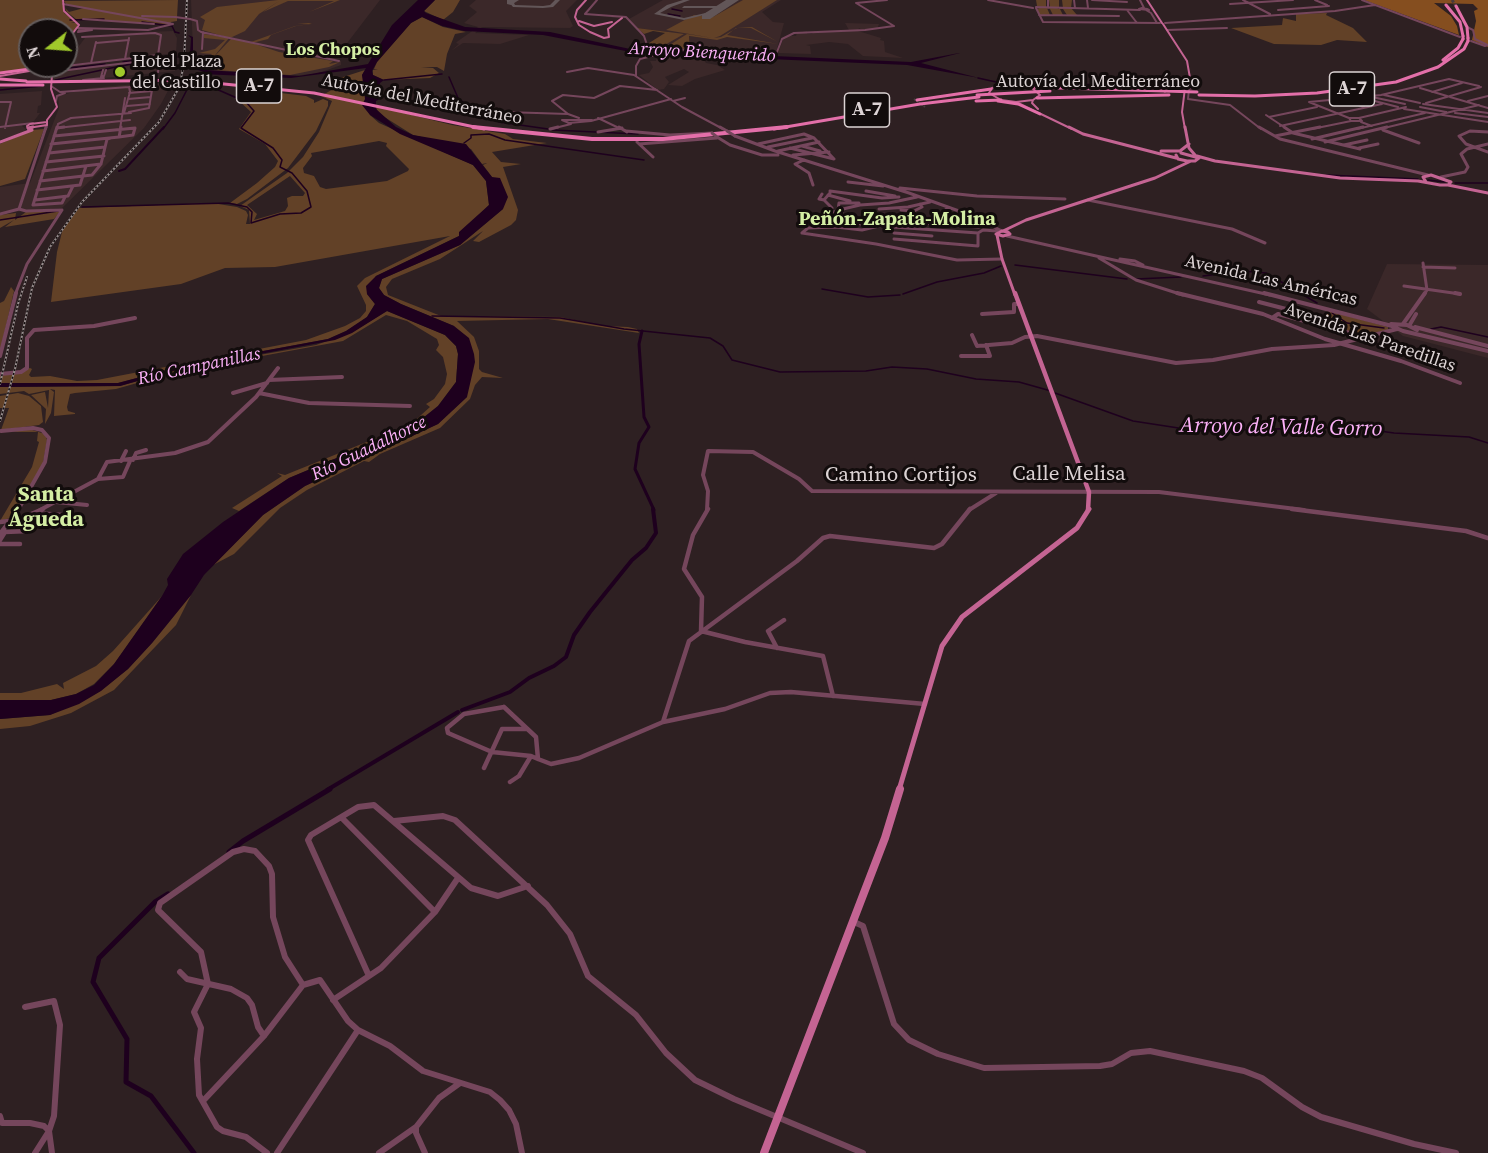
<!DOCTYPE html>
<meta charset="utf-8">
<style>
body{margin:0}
#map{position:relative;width:1488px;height:1153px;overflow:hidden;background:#2e2022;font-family:"Source Serif 4",serif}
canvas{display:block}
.north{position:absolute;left:18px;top:18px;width:60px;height:60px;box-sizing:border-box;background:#120c0c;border:2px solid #635c5c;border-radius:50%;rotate:253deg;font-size:16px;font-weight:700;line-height:24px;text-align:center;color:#dcd3d4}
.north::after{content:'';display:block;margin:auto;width:21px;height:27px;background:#a0c92b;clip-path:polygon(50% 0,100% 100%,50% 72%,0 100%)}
</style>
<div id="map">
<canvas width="1488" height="1153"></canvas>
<div class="north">N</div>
</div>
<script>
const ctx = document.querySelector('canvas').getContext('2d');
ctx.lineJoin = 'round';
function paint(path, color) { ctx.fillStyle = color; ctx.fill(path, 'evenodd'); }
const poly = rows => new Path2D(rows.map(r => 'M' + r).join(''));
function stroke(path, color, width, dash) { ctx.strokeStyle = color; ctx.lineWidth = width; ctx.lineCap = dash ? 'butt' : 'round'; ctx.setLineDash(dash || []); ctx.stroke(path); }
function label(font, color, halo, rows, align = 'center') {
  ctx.font = font + ' "Source Serif 4",serif'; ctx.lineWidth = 6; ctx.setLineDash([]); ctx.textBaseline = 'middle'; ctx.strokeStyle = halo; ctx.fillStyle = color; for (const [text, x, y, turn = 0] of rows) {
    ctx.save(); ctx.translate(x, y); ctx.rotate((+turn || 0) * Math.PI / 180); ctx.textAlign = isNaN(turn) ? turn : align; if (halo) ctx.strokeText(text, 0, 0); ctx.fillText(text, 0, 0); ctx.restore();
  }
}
const built = poly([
 [191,0,380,0,335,59,341,61,341,65,316,74,286,76,214,71,200,68,193,51],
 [476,0,577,0,566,11,573,26,570,28,482,27,475,33,529,35,500,44,463,43,451,51,459,44,456,43,458,41,478,27,464,23,477,12,469,6],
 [663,0,781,0,762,12,773,22,784,23,776,52,690,49,689,36,711,39,687,35,663,49,650,48,668,32,637,28,629,19],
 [845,23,879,24,877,29,862,30,859,28,858,31,881,38,880,40,884,41,885,52,903,58,863,56,848,44,829,42,806,45,810,46,811,54,778,53,783,40,789,36,796,36,797,33,807,31,807,34,812,34,814,31,849,30],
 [173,31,177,38,176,53,66,65,66,48,79,46,85,38,123,33],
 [657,56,703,59,706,63,717,65,725,70,695,79,682,86,668,85,689,72,684,69,665,77,669,82,664,89,658,90,639,75,649,73,653,67,650,61,656,61],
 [169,57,175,58,175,71,52,83,54,74,67,70],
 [148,83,172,83,161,104,144,128,62,208,0,213,0,187,30,183,59,108,58,96,89,88],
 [42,91,41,105,38,106,37,113,40,113,34,121,24,124,22,126,26,129,24,132,0,140,0,94],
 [1387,264,1488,265,1488,358,1403,336,1367,309]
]);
const green = poly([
 [0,0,62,0,64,13,74,20,75,22,71,23,77,23,77,28,66,40,68,32,61,28,59,30,30,30,30,66,45,66,0,73],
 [178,0,177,17,162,16,177,18,177,21,171,22,170,25,76,19,67,12,65,8,69,12,84,8,66,4,64,1],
 [278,0,340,0,309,12,334,1,288,1,263,12,279,1,259,14,245,31,230,38,202,30,205,20,200,17,217,7],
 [435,0,460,0,453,12,443,20,424,11],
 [743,0,777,0,720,36,714,38,721,37,737,28,752,27,778,42,751,28,736,28,727,35,778,44,727,37,717,40,689,36,690,49,649,48,649,43,665,33,653,31,644,34,637,28,684,34,663,46,668,46,687,34,713,38,666,30,694,15,713,17],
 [1036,0,1046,0,1046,8,1050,7,1049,0,1059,0,1059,7,1057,8,1059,9,1059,8,1063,8,1062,0,1072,0,1071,8,1077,15,1067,15,1063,9,1060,9,1063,15,1053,15,1050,9,1047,8,1050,15,1040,15,1037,9,1042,7,1037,6],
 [1327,13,1326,15,1353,28,1367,42,1337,40,1321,45,1274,44,1231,28,1282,25,1283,18,1296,21,1296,14],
 [422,17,443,27,466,32,455,34,447,54,444,71,437,67,421,67,433,68,439,73,430,78,384,80,373,75,373,70,378,69,374,69,377,62,411,23],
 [297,23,309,23,312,24,311,24,296,26,271,35,268,39,252,43,279,52,333,61,329,64,340,62,329,67,290,75,215,70,201,65,212,54,199,53,215,49,225,40,204,38,204,34,229,38,212,59,231,39,251,42,295,26,309,24],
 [365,70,362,75,364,81,342,81,342,79,337,80,336,84,364,83,370,115,379,123,473,165,486,181,489,205,459,236,376,276,367,294,375,304,367,317,346,331,328,339,182,366,118,383,0,383,0,375,30,368,32,369,29,375,31,377,50,376,77,381,97,380,306,340,345,326,360,318,366,311,366,305,357,286,365,278,450,236,275,267,225,268,181,284,51,302,57,252,63,228,79,208,212,203,237,207,246,211,248,215,246,224,250,224,249,210,240,206,287,173,303,157,319,132,332,101,321,96,335,88,337,79],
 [379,141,387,143,386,146,409,169,408,171,387,181,326,189,320,187,314,176,304,173,303,168,312,156,311,153],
 [290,176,305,193,303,196,292,196,287,198,288,206,285,211,254,220,257,214,247,205],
 [264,91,306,96,314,100,314,103,323,99,328,101,328,106,316,131,288,168,247,199,237,204,230,203,257,183,275,167,278,161,265,144,239,129,251,112,238,100,241,97,245,99],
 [376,106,452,125,505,134,513,139,547,143,492,152,501,162,521,164,503,167,518,210,516,220,511,225,479,242,473,241,483,231,440,259,392,279,386,287,388,295,441,316,560,317,604,326,628,327,637,329,639,333,548,319,457,321,474,337,479,351,479,369,482,372,503,378,482,377,475,385,470,399,440,428,380,454,369,462,364,461,307,490,280,508,234,554,213,565,263,515,305,486,438,424,467,397,454,326,401,304,384,295,379,288,382,279,460,245,503,209,492,177,483,165,487,163,482,164,471,149,413,135,378,113],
 [44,129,25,179,0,186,0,144,32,130],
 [61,211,54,219,5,227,14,220,0,228,0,215,16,213,15,220,26,212],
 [11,287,14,291,0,352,0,303,4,301],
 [1326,310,1388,327,1388,330,1362,335,1313,322,1316,318,1325,318,1328,312],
 [387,311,445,335,456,346,458,354,456,382,438,406,413,426,289,478,239,511,232,508,282,476,277,473,285,475,411,424,430,407,426,404,434,399,445,384,447,374,443,357,436,350,439,345,437,339,407,321,386,315,343,341,176,372,116,389,75,393,70,394,67,407,68,411,75,413,75,414,54,416,55,390,50,389,54,392,51,413,45,424,46,409,31,395,45,392,48,408,49,390,29,394,24,391,0,394,0,387,120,386,180,369,316,345,352,332],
 [18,393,29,396,41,406,43,422,39,425,1,430,9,408,0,408,0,396],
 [29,429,45,434,47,440,43,463,34,481,10,518,0,521,32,467,39,442,37,441,38,432,11,432],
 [191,595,176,625,114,690,71,713,30,726,0,729,0,719,50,715,100,691,128,669,152,643],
 [162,596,114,664,94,684,76,694,51,700,0,700,0,693,21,693,57,684,64,689,63,683,96,666,113,651]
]);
const forest = poly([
 [1364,0,1488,0,1488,47,1472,40,1476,21,1474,11,1478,9,1473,4,1434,3,1451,16,1457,26,1459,35]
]);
const water = poly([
 [418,0,435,0,424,11,426,13,465,27,550,32,635,50,911,62,959,53,960,53,921,63,979,78,907,65,653,54,648,51,636,53,543,35,464,31,442,26,422,17,411,23,377,62,372,71,373,75,384,80,380,83,378,92,380,99,376,101,376,109,396,127,413,135,466,144,492,177,500,178,508,197,503,209,460,245,382,279,379,288,384,295,401,304,454,326,469,338,474,354,475,362,467,397,438,424,305,486,263,515,204,575,191,595,152,643,128,669,101,691,79,704,50,715,0,719,0,700,51,700,76,694,94,685,114,664,162,596,168,585,167,579,183,554,223,522,289,478,413,426,438,406,456,382,458,354,456,346,445,335,387,311,352,333,335,340,180,369,120,386,0,387,0,383,118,383,182,366,328,339,346,331,367,317,375,304,367,294,366,286,376,276,459,236,459,232,489,205,486,181,473,165,400,134,370,115,362,105,365,99,362,75,366,68,291,78,201,74,204,72,195,69,192,57,187,56,192,55,190,54,191,38,188,35,193,37,193,51,198,58,198,66,206,70,299,76,368,64,392,25]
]);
const stream = poly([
 [672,9,682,11],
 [668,14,680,16],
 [172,26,175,32],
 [152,59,177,57],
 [123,62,153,58],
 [70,68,105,64],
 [106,69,137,63],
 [449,77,458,98,478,114,499,122,548,129],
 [978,78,996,82,1035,84,1145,85],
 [55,80,102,70],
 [384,80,442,74],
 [0,90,41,86],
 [553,130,638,134],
 [464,143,471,138,471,135,489,134,505,140,644,160],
 [1326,175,1418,179],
 [1428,180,1445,182],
 [1455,183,1488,183],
 [82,207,228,203,247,207,252,212,251,223,280,214,301,213,311,207,307,191,292,173,280,167,282,160,273,148,241,128,254,111,246,102,214,88,195,87,192,84],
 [0,220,58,211],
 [1015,265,1127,279],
 [1203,276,1243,271,1266,273,1317,303],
 [1136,279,1181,277],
 [822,289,868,297,900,295],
 [903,294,937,282,984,273,1001,266],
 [1332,313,1347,323,1384,328],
 [432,316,560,318,624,329,710,338,723,346,732,360,780,372,866,371,892,367,927,369,976,379,1019,382,1051,391],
 [1431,329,1441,327,1488,337],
 [1055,393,1133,421,1198,431,1351,427,1394,433,1469,437,1488,443]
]);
const canalFar4 = poly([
 [70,20,104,19],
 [142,22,172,26],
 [175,32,179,33],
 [163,129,175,113,194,76,205,73]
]);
const canalFar3 = poly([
 [119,171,125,169,164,127]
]);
const canalFar2 = poly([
 [642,331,639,344,644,417,649,427,639,443,635,469,654,510]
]);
const canalFar1 = poly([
 [462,710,510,692,529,678,554,666,566,657,574,635,590,612,632,560,646,548,656,533,653,509],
 [327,790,458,712]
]);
const canal = poly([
 [229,852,243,841,330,789],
 [168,894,155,902,99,958,93,982,127,1039,126,1082,151,1096,194,1153]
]);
const taxiway = poly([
 [555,0,560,0,553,7,543,8,513,7,509,2,513,1,515,5,543,6,550,5,555,0],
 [683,0,690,0,671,7,660,13,684,18,714,11,716,12,684,20,654,14,667,5,683,0],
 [684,6,723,6,725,7,723,8,682,8,684,6]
]);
const runway = poly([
 [507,0,519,0,511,5,507,4,507,0],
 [726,0,739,0,710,19,702,19,702,15,726,0]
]);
const minorTunnel = poly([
 [914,99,925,107]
]);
const highwayTunnel = poly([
 [1452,0,1456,6]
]);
const minorFar4 = poly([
 [597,0,585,14,626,17],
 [887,0,856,3,894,26],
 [988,0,1033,8],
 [1048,0,1048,8],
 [1074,0,1075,8],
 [1087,0,1088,8],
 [1092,0,1127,2],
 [1140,0,1144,8],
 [1243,0,1270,14],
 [1315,0,1327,5],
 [1362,0,1460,37],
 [63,4,173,24,148,30,78,28],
 [1230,4,1293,0],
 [1036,7,1140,10],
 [1036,8,1043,22,1160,23],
 [1142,8,1147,9,1149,10,1139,9,1142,8],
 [1127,10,1137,23],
 [1146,10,1151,13,1157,23],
 [1278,10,1329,6],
 [1039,15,1119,16],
 [142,16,175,17],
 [611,16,626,17],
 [626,17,644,36,648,48,771,54,777,52,782,39,794,33,865,30,894,26],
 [83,19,154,24],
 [190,19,197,21,198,30,201,32,339,61],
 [1165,23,1335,11,1375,5],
 [1467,27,1473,30,1475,39,1488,45,1485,46],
 [79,30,92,30,78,32,79,30],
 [1167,30,1227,28],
 [1471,41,1485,46],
 [96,43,129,40],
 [202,49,203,32],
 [125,59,129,38],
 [91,63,96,42],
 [66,66,158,55,161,35,155,33,82,37],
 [68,70,160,59,158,72],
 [103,70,101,77,104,76,106,70],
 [567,72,588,68,634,75,682,107,723,129],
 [636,76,636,66,640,59,656,55,659,49],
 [83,80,104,78],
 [1194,83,1200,86,1189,89,1188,99,1230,105,1261,129],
 [51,86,60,92,129,87,130,92,124,113],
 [129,87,153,84,149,108,129,112],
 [1420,88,1447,96],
 [1432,92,1462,83],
 [129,93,152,91],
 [1384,95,1420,103],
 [1372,97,1405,104],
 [1450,97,1488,108],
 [1363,98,1398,107],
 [128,99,151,97],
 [1343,100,1364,107],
 [56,101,57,96,65,93],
 [673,101,685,98],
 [1468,101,1488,96],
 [0,102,11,102,5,128],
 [1426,103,1481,87],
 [1423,104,1488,113],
 [127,106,150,104],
 [1420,107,1446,112],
 [1404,109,1488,122],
 [505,112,568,114,579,118],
 [1455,113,1488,117],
 [568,114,552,101,563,95,594,98,620,86,657,90],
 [1266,115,1287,129],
 [1269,117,1317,107],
 [598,118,621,129],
 [1349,118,1309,102,1381,95,1449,79,1479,86],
 [1349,118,1359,118,1362,121,1351,121,1349,118],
 [1359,118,1406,107],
 [592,120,562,120,569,123,591,121,671,99],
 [1361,122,1372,126],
 [1280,126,1382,104],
 [0,127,33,123],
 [57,128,130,120],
 [46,129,47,125],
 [57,129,58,124,71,118,131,113],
 [120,129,125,98],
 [128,129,135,129],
 [551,129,571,124],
 [618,129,622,128],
 [1312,129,1351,121],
 [1357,129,1425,113],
 [1380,129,1479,105]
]);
const minorFar3 = poly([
 [57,127,33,205,62,203,65,197],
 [619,127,627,132],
 [720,127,727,131],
 [1259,127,1280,139,1428,175],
 [1284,127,1293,133,1360,149],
 [57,128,64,127],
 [550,129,558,127],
 [1383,130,1419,143],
 [626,131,670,135,712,133],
 [598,132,622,128],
 [1488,132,1470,131,1459,136,1466,144,1488,152],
 [54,136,135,128,133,135,119,137],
 [735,136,775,151,909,193,970,215,1002,231],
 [1275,136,1320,127],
 [717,137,730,145,762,155,778,155],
 [1312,139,1363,127],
 [637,142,653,157],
 [1325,142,1387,127],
 [51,144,119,137,121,127],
 [639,144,717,138],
 [758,144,804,134,814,138,834,159,790,148],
 [1344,145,1367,140],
 [802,146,820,151],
 [768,147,812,138],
 [1359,148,1378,144],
 [778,151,819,142],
 [49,153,105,147],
 [793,155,829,152],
 [804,160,795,164,809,173,813,185],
 [46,162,104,156],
 [43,171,101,164],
 [1441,177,1465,172,1468,167,1461,154,1467,149,1488,144],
 [40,181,92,175,101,164,107,139,111,138],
 [848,182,883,186],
 [900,188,977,196,1065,199],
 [37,190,80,185,86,166],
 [830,191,882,198,899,197],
 [866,191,895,196],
 [830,193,824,200,832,208,830,211],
 [822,194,819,199,824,200],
 [828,195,850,201],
 [35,200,68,196,73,186],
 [1088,200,1232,229,1265,243],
 [19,209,46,127],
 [879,209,908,207,930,202],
 [901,210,914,211,922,207,920,204],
 [830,211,842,214,868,228],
 [835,212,838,210,839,203,859,203],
 [0,214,19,209,26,211,62,210,27,264,15,295],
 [842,214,843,209,860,205,889,203,917,197],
 [879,214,934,218],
 [934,219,948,208],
 [878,220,979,227],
 [957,226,958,212],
 [820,227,819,217,830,211],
 [831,227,843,215],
 [802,233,876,244,957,260,1002,259],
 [802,233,808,228,836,227,862,230,879,226,978,233],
 [894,233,932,236],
 [978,233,983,230,997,231],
 [1007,236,1270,295],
 [894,239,978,246,978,233],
 [1099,258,1136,280,1183,295],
 [1120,259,1135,261,1143,265],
 [1423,263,1427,290,1424,295],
 [1423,267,1455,268],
 [1404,286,1460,294]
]);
const minorFar2 = poly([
 [1177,293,1263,314,1325,339,1401,361,1460,383],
 [1264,293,1392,326,1403,331,1488,351],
 [1455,293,1460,294],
 [1259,302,1325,319],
 [982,314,1014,312,1014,304,1018,304],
 [1272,318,1278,314,1361,336],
 [1391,324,1407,325,1417,330],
 [1403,324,1425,293],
 [1409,326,1416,314],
 [1415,327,1488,346],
 [972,335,977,346,1012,343,1025,337,1037,336,1176,363,1213,360,1272,349,1334,345,1397,329],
 [0,356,16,293],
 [961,356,990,356,986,345],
 [0,374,21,372,27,368,27,338,34,330,94,326,135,318],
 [269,380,342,377],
 [233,393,267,383],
 [259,393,309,403,410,406],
 [1,431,33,428,42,430,49,438,45,462,18,510],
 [133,460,136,453,146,450],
 [121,461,126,451],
 [98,479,107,462,175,453,208,442,256,397,278,368],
 [56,502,87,505],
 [40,510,98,479,123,477,130,461],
 [707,510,708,491,703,475,708,451,753,452,799,479,812,491,1159,492,1304,510],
 [969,510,996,493]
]);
const minorFar1 = poly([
 [1292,509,1466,531,1488,538],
 [35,513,76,516],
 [26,518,69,523],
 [0,522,17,520,43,509],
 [7,526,31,525],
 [5,532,29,531],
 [0,534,19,509],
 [0,540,5,532],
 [0,544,20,544],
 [701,631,702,597,684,569,693,535,708,509],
 [701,631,745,642,823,656,833,696],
 [777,648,768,631,784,620],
 [504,707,536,737,538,759,531,756,492,752,448,733,447,728,464,714,504,707],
 [663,722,689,641,797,561,823,538,830,536,934,548,942,544,970,509],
 [538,759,551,764,579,758,663,722,725,709,770,693,791,692,925,704],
 [484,768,502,729,527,729],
 [510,782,519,776,531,756]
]);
const minor = poly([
 [342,818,435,912],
 [394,821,443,816,455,820,547,905,570,934,588,976,636,1015,666,1053,695,1080,734,1099,863,1153],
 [854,922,863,926,894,1024,909,1040,938,1054,984,1068,1100,1066,1112,1064,1131,1053,1150,1051,1244,1071,1262,1078,1302,1107,1321,1117,1414,1144,1456,1153],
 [180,972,187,979,231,989,247,998,252,1005,258,1027,264,1036],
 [369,976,308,840,311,835,358,807,374,805,471,888,498,896,528,886],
 [333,1000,381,968,435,912,458,878],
 [25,1007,54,1001,60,1025,54,1116,49,1131,35,1153],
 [203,1101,264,1036,303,985,320,980,348,1021,358,1030,390,1046,423,1071,490,1092,500,1100,509,1110,516,1124,522,1153],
 [0,1116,2,1123,30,1123,44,1126,49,1131,52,1153],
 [267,1153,246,1137,223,1131,217,1127,199,1095,197,1059,201,1028,194,1012,208,984,201,952,158,910,160,903,233,852,244,849,255,851,269,866,272,874,273,917,285,957,303,985],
 [277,1153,358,1030],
 [379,1153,416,1127],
 [425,1153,416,1133,416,1127,439,1098,460,1083]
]);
const majorFar4 = poly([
 [63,0,64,11,79,25,66,42],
 [586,0,577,10,575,17,579,25,590,32,604,38,609,37,608,29,622,18],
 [1147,0,1162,23],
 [579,21,594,26,612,22],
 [1163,24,1187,61,1190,78],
 [50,66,40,71,58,72,66,69,65,66],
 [0,76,41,69],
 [1184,77,1193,79,1194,83,1179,82,1179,79,1184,77],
 [1182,83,1185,88,1182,112,1185,129],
 [1005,85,1032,88,1040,95,1033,100,1016,102,1001,100,989,93,992,88,1005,85],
 [1033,100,1032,103,1038,109],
 [1016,102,1072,129],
 [28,128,47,125,47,120,57,107,51,89,52,75],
 [28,129,27,126,30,124,47,122]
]);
const majorFar3 = poly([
 [1069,127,1083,134,1176,158],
 [1185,127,1189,148,1195,155],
 [28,128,33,127],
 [0,142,32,130],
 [1161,151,1180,151,1189,144],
 [1176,155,1178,159,1187,161,1195,161,1199,158,1181,153],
 [1197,156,1215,161,1340,178,1418,181,1440,185,1448,185,1451,182,1431,175,1423,177,1426,182],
 [1448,185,1488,193],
 [1002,231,1008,232,1010,234,1003,236,996,234,1002,231],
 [1003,231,1026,220,1155,178,1191,161],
 [997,235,1002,259,1015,295]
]);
const majorFar2 = poly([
 [1015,293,1089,492,1088,510]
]);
const majorFar1 = poly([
 [899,790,942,646,962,617,1077,528,1089,509]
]);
const major = poly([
 [764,1153,885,838,900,789]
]);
const highwayFar1 = poly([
 [1446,5,1460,22,1463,36],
 [1456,6,1467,27,1468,38],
 [1443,60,1458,48,1463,39],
 [0,73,45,67],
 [0,79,26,81],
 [204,82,314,93,484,129],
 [0,85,43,85],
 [1026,87,1165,91],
 [1199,95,1255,96,1317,93,1396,82,1438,67,1464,49,1468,41],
 [1037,98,1169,95],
 [917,100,991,89],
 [976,101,1001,100],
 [998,101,1018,104,1040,114],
 [774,129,920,104,979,97]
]);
const highway = poly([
 [473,127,592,139,663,139,787,127]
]);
const rail = poly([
 [0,384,18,304,27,277],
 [0,421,15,369,32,288,50,247,82,202,159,122,180,86,184,61,187,0]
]);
const minorBridgeFar1 = poly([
 [175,17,190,19]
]);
const minorBridge = poly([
 [727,131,735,136],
 [712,133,717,137]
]);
const highwayBridge = poly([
 [1463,36,1463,39],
 [1468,38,1468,41],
 [27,82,206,80],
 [1165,91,1197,92],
 [977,95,1050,91]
]);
const markers = [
 [120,72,6,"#a0c92b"]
];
const farNeighbourhoodnames = [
 ["Los Chopos",333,50]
];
const farWaternames = [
 ["Arroyo Bienquerido",702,53,3],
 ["Río Campanillas",199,367,-12],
 ["Río Guadalhorce",369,449,-26]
];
const farPoinames = [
 ["Hotel Plaza",132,62],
 ["del Castillo",132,83]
];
const farStreetnames = [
 ["Autovía del Mediterráneo",1098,82],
 ["Autovía del Mediterráneo",422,100,11],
 ["Avenida Las Américas",1271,281,13],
 ["Avenida Las Paredillas",1370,338,19]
];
const shields = [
 [259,86,45],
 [1352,89,45],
 [867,110,45]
];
const shieldNames = [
 ["A-7",259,86],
 ["A-7",1352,89],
 ["A-7",867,110]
];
const farQuarternames = [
 ["Peñón-Zapata-Molina",897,220]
];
const streetNames = [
 ["Calle Melisa",1069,475],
 ["Camino Cortijos",901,476]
];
const waterNames = [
 ["Arroyo del Valle Gorro",1281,428,1]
];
const neighbourhoodNames = [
 ["Santa",46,495],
 ["Águeda",46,520]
];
paint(built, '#3b2829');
paint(green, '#624127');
paint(forest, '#854e1f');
paint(water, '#1e001e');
stroke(stream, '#1e001e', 1.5);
stroke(canalFar4, '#1e001e', 1.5);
stroke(canalFar3, '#1e001e', 2);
stroke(canalFar2, '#1e001e', 3);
stroke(canalFar1, '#1e001e', 4);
stroke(canal, '#1e001e', 5);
paint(taxiway, '#625658');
paint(runway, '#625658');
stroke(minorTunnel, '#483b3d', 2, [2, 1]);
stroke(highwayTunnel, '#483b3d', 3, [3, 1.5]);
stroke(minorFar4, '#75465c', 2);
stroke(minorFar3, '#75465c', 3);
stroke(minorFar2, '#75465c', 4);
stroke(minorFar1, '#75465c', 4.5);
stroke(minor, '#75465c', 6);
stroke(majorFar4, '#c46493', 2);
stroke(majorFar3, '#c46493', 3);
stroke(majorFar2, '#c46493', 4.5);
stroke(majorFar1, '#c46493', 5);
stroke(major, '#c46493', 8);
stroke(highwayFar1, '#e36fa9', 3);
stroke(highway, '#e36fa9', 4);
stroke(rail, '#978d8e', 2);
stroke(rail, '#120c0c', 1.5, [2]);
stroke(minorBridgeFar1, '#75465c', 2);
stroke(minorBridge, '#75465c', 3);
stroke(highwayBridge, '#e36fa9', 3);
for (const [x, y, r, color] of markers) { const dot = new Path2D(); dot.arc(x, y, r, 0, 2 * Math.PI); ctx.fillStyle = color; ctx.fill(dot); stroke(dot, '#120c0c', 2); }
label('bold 18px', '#d4eea4', '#120c0c', farNeighbourhoodnames);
label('italic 18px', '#feb2fa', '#120c0c', farWaternames);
label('18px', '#dcd3d4', '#120c0c', farPoinames, 'left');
label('18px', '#dcd3d4', '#120c0c', farStreetnames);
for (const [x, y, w] of shields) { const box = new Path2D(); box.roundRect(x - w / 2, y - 17, w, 34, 4.5); ctx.fillStyle = '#120c0c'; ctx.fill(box); stroke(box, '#dcd3d4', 1.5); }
label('bold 20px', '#dcd3d4', null, shieldNames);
label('bold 20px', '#d4eea4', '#120c0c', farQuarternames);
label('21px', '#dcd3d4', '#120c0c', streetNames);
label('italic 22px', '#feb2fa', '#120c0c', waterNames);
label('bold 22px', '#d4eea4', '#120c0c', neighbourhoodNames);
</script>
